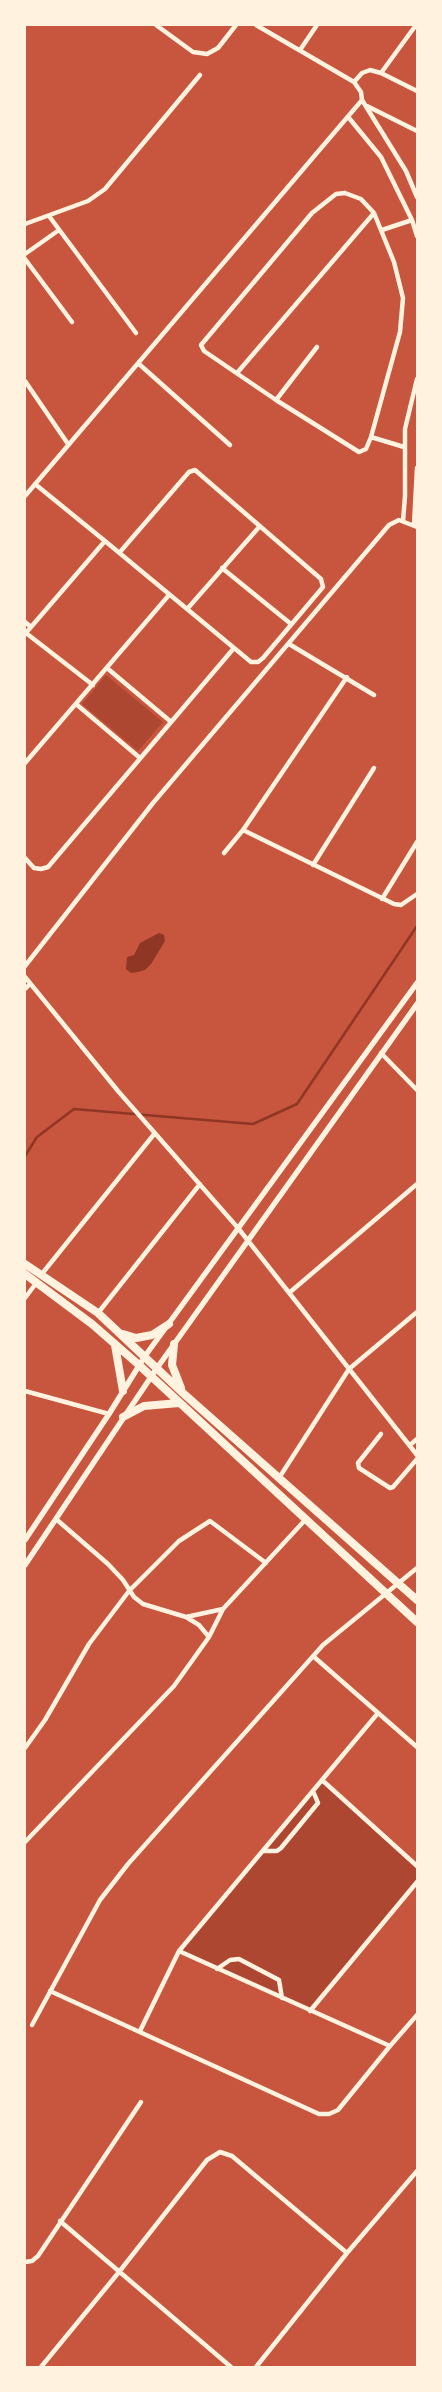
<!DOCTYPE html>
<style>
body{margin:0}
#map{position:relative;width:442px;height:2392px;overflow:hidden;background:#c8553d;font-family:"IBM Plex Serif",serif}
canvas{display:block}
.frame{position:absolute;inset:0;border:26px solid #fff3e0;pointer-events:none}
</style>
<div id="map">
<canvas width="442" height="2392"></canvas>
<div class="frame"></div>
</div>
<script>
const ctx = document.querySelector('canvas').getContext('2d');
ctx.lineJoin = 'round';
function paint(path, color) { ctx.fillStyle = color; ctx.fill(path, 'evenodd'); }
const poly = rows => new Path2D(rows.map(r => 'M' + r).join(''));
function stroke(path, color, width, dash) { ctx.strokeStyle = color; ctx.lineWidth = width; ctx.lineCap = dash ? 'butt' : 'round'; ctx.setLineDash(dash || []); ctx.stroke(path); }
const green = poly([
 [106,675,163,722,138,751,82,704],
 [322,1783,417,1869,417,1879,309,2008,182,1951]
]);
const water = poly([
 [159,933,164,935,165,941,151,964,145,970,138,972,131,973,126,969,127,957,134,955,140,943]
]);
const stream = poly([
 [25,1156,37,1137,74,1109,253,1124,297,1104,417,926]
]);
const minor = poly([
 [156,25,193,52,207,54,218,48,236,25],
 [300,50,317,25],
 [381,73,416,25],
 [354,82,362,73,370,70,381,73,417,91],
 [362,100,406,171,417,197],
 [367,106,417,131],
 [349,118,381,157,412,220,417,236],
 [345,193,361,199,374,213,394,262,403,298,400,332,371,437,366,449,359,452,276,400,204,351,201,345,312,213,336,194,345,193],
 [49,216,136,333],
 [25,224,88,201,105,189,200,75],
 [382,230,412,220],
 [25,254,59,230],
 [25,259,72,322],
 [139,364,230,445],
 [237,373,374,213],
 [25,381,68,444],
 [276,400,317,347],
 [371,437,404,447],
 [35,484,105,541],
 [25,496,362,100,361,92,354,82,256,25],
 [403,521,405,496,405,429,417,379],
 [414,525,417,468],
 [222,568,291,624],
 [188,608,260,526],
 [25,622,31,627],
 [26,633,93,685],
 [25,634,105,541,251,662,258,662,263,658,323,587,321,579,195,470,189,472,120,552],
 [289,644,374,695],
 [107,668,170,721],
 [347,677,243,830,394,904,401,905,417,894],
 [76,704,140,758],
 [25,763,169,595],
 [224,853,243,830],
 [25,858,34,868,41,869,48,867,234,648],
 [313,865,374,768],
 [382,899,417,842],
 [25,966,153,803,389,525,399,520,417,527],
 [25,977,118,1091,238,1228,417,1455],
 [25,989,30,984],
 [381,1053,417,1090],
 [41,1275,155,1133],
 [289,1293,417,1184],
 [25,1298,37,1282],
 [98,1313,200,1184],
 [25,1391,109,1414],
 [381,1434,358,1463,359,1468,390,1488,393,1487,417,1459],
 [410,1445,417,1439],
 [279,1478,349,1369,417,1312],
 [56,1519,108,1564,123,1580,134,1597,143,1604,186,1617,223,1609],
 [186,1617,199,1625,209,1637],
 [313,1656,417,1747],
 [25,1748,45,1720,89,1644,129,1591,179,1541,210,1521,266,1563],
 [322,1780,417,1866],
 [25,1842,174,1686,209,1637,223,1609,306,1519],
 [263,1851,277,1851,281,1848,318,1803,313,1791],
 [179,1951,390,2046,417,2015],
 [217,1969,230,1960,239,1959,279,1980,282,1998],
 [50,1991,319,2114,329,2114,338,2110,390,2046],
 [310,2011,417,1882],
 [32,2025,100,1900,128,1864,323,1645,417,1568],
 [140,2031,179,1951,378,1713],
 [60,2221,231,2367],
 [25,2262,32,2261,38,2256,141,2102],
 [41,2367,119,2272,207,2160,220,2152,232,2156,347,2253],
 [256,2367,347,2253,417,2171]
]);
const tertiary = poly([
 [25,1540,109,1414,145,1356,417,983],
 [25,1565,157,1368,417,1004]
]);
const primary = poly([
 [25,1264,98,1313,184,1394,417,1600],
 [25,1274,92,1324,139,1365,417,1622],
 [123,1334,136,1338,152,1335,169,1324],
 [174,1344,172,1365,181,1388],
 [115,1345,123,1391],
 [123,1417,144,1406,179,1403]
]);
paint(green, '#ae4732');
paint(water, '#8f3625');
stroke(stream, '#8f3625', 2.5);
stroke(minor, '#fff3e0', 4.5);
stroke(tertiary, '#fff3e0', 5.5);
stroke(primary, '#fff3e0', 8);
</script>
